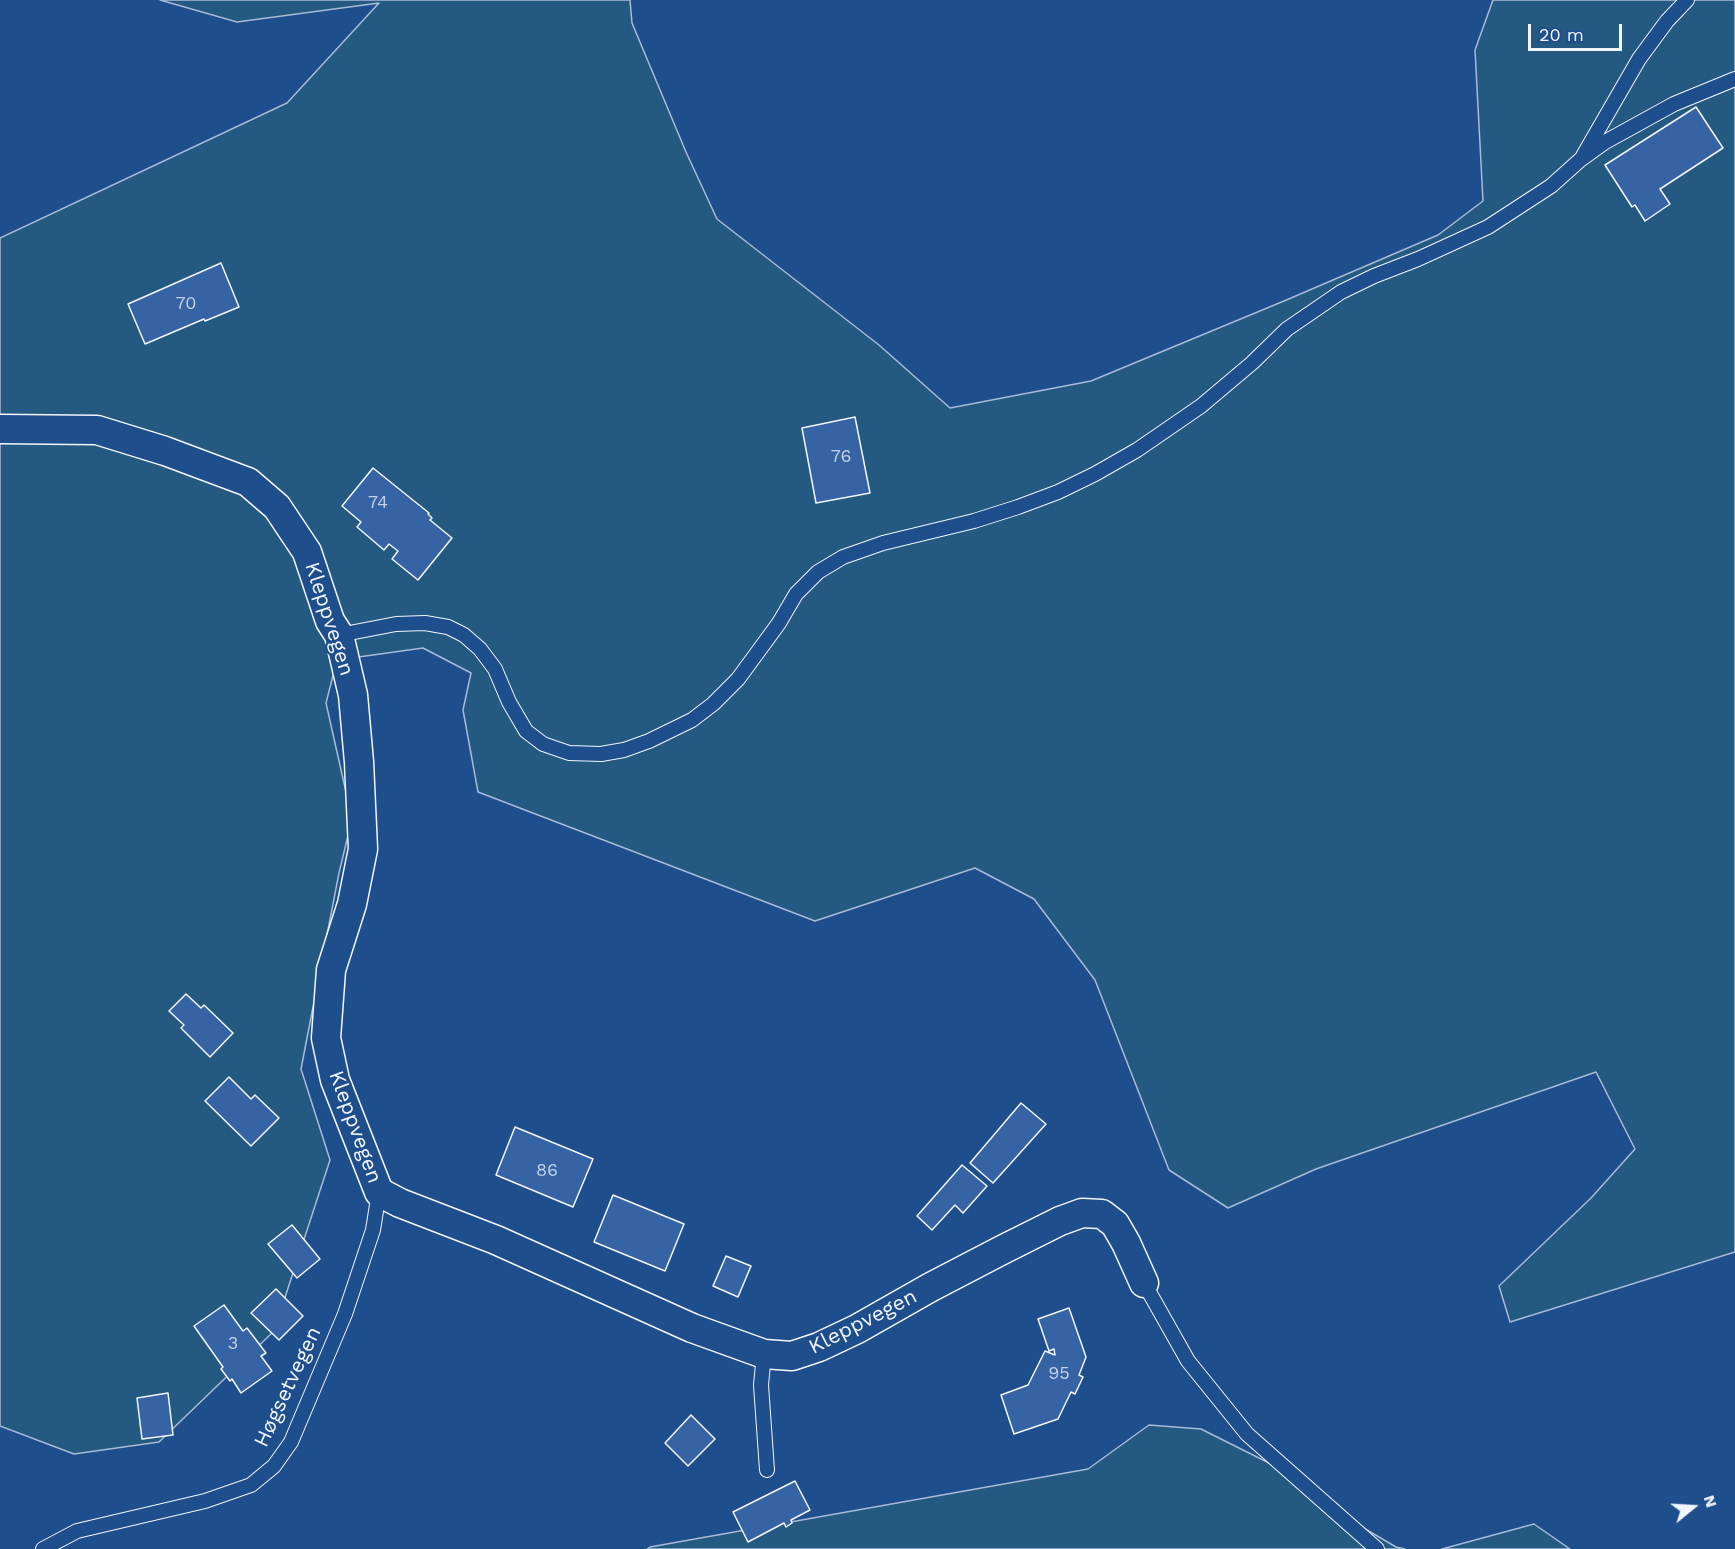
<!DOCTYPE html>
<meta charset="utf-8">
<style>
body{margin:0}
#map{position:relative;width:1735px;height:1549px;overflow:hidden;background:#1f4e8c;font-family:"Work Sans",sans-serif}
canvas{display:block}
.north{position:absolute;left:1663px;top:1477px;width:60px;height:60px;-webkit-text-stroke:4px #1f4e8c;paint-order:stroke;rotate:72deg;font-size:16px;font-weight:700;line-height:24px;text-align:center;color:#f2f6ff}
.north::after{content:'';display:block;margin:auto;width:21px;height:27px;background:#f2f6ff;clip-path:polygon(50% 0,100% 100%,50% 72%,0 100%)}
.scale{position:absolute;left:1528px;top:24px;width:94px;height:27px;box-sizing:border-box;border:3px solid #f2f6ff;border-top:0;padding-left:8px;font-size:18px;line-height:21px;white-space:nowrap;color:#f2f6ff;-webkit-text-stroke:4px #1f4e8c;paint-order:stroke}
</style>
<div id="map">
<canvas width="1735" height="1549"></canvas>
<div class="north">N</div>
<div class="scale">20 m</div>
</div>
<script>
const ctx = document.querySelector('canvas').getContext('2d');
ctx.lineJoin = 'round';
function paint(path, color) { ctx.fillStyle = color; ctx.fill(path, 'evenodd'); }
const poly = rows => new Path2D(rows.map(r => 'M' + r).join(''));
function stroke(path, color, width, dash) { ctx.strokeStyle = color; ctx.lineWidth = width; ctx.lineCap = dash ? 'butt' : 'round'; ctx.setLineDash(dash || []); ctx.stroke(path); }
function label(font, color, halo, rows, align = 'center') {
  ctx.font = font + ' "Work Sans",sans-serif'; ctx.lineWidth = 4.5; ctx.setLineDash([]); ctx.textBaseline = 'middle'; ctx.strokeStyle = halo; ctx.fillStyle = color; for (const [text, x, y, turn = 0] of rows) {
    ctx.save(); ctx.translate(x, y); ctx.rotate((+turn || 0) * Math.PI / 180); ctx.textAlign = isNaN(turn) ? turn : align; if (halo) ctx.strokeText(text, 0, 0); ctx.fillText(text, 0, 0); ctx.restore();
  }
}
const green = poly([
 [160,0,630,0,632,23,686,152,717,219,879,345,950,408,1091,381,1284,301,1438,235,1483,201,1475,50,1493,0,1735,0,1735,1252,1510,1322,1499,1286,1591,1198,1635,1149,1596,1072,1316,1169,1228,1208,1169,1170,1095,980,1034,899,975,868,815,921,478,792,463,710,471,673,423,648,337,660,326,703,352,819,339,873,301,1069,330,1160,274,1331,159,1442,74,1454,0,1426,0,238,287,103,379,3,237,22,160,0],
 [1149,1425,1201,1429,1297,1477,1367,1530,1396,1547,1405,1549,647,1549,650,1547,1088,1469,1149,1425],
 [1534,1524,1570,1549,1442,1549,1534,1524]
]);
const building = poly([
 [1696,107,1723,148,1660,189,1670,204,1645,221,1635,205,1632,207,1605,165,1696,107],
 [221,263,239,307,205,321,204,319,145,344,128,304,221,263],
 [855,417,870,493,816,503,802,428,855,417],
 [373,468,429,513,428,514,432,518,430,520,452,538,418,580,392,559,398,551,389,544,384,550,357,527,361,522,342,506,373,468],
 [186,994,201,1008,204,1005,233,1033,210,1057,181,1028,184,1025,169,1011,186,994],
 [229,1077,251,1099,255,1095,279,1118,251,1146,205,1101,229,1077],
 [1021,1103,1046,1124,993,1183,970,1163,1021,1103],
 [515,1127,593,1159,573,1207,496,1175,515,1127],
 [962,1165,987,1186,963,1213,955,1205,932,1230,917,1216,962,1165],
 [613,1195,684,1224,665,1271,594,1242,613,1195],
 [292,1225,320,1259,297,1278,268,1244,292,1225],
 [726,1256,751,1266,738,1297,713,1286,726,1256],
 [276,1289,303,1316,279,1340,251,1313,276,1289],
 [224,1305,243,1331,247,1328,266,1353,261,1356,272,1371,241,1393,232,1379,230,1381,221,1369,223,1367,194,1326,224,1305],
 [1069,1308,1086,1357,1079,1375,1083,1377,1075,1394,1071,1392,1058,1419,1014,1434,1001,1395,1028,1385,1045,1351,1055,1355,1054,1349,1049,1351,1038,1319,1069,1308],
 [168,1393,173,1435,142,1439,137,1398,168,1393],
 [691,1415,715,1439,688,1466,665,1443,691,1415],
 [795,1481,810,1510,791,1520,792,1523,786,1527,784,1523,748,1542,733,1512,795,1481]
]);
const lane = poly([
 [1583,156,1639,59,1667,21,1687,0],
 [339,635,396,624,425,623,448,627,464,635,480,649,495,669,509,702,526,731,543,744,569,753,601,754,624,750,649,741,692,720,713,704,738,679,779,623,796,594,818,572,843,557,883,543,974,521,1018,507,1058,492,1095,474,1137,450,1201,406,1252,363,1287,329,1341,292,1374,276,1418,259,1488,227,1551,186,1580,160,1605,142,1674,104,1735,79],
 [1144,1283,1188,1361,1247,1434,1377,1549],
 [764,1354,761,1385,767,1470],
 [43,1549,77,1531,205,1501,251,1485,274,1466,291,1442,345,1314,373,1230,379,1192]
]);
const street = poly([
 [0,429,97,430,165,451,248,482,277,507,307,552,330,621,339,635,353,695,359,762,363,849,352,904,331,970,326,1038,335,1080,379,1192,400,1203,496,1240,692,1328,764,1354,792,1356,819,1347,857,1329,931,1287,1004,1249,1060,1221,1082,1213,1102,1214,1115,1224,1126,1243,1144,1283]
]);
const numberNames = [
 ["70",186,304],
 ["76",841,457],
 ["74",378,503],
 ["86",547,1171],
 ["3",233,1344],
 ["95",1059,1374]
];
const streetNames = [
 ["Kleppvegen",329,619,72],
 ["Kleppvegen",355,1127,70],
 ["Kleppvegen",863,1322,-27],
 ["Høgsetvegen",288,1387,-65]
];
paint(green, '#245a82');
stroke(green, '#a8bbd7', 1.5);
paint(building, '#3563a3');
stroke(building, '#f2f6ff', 1.5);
stroke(lane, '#f2f6ff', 16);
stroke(street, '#f2f6ff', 31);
stroke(lane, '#1f4e8c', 14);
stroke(street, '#1f4e8c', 28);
label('18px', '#c3d1e8', null, numberNames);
label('21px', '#f2f6ff', '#1f4e8c', streetNames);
</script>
